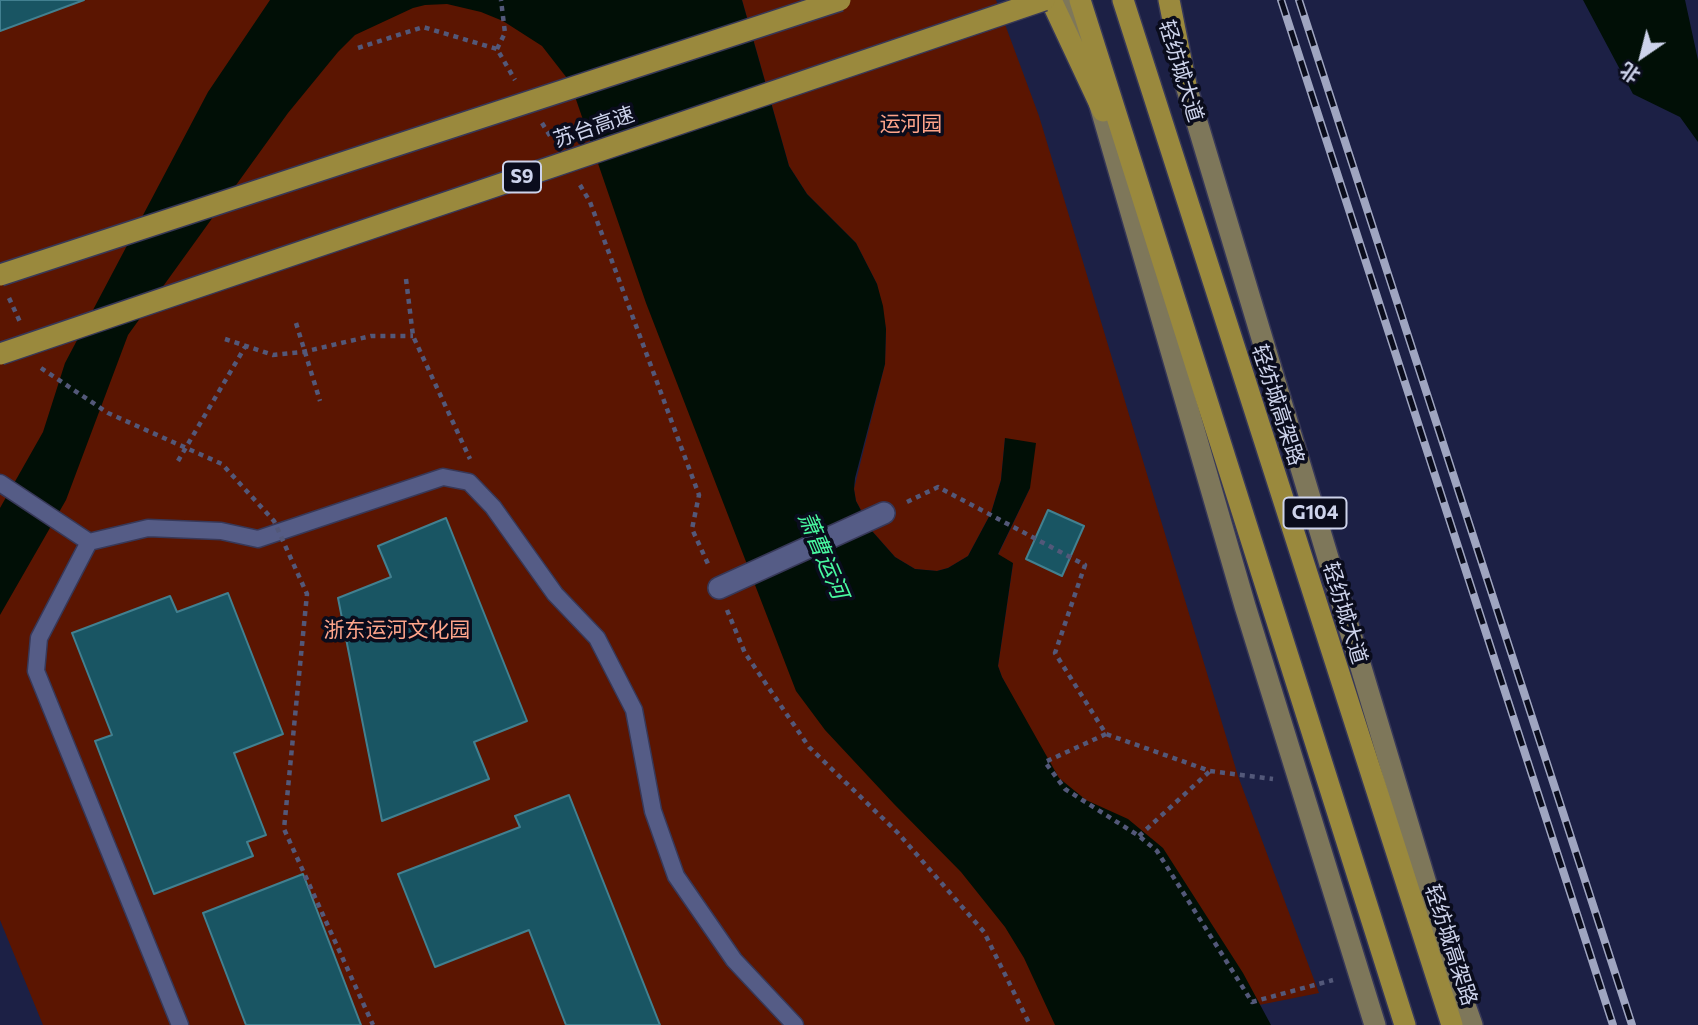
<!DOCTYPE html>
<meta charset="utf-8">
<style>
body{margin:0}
#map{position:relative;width:1698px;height:1025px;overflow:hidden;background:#1c2045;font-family:Commissioner,"Noto Sans SC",sans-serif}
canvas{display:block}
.north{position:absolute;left:1607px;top:21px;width:70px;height:70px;-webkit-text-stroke:5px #0a0c1c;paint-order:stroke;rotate:215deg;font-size:19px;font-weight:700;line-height:28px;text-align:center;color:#cdd3eb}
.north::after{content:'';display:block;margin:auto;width:24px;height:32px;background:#cdd3eb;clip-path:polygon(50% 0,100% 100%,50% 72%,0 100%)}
</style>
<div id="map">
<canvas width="1698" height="1025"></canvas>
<div class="north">北</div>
</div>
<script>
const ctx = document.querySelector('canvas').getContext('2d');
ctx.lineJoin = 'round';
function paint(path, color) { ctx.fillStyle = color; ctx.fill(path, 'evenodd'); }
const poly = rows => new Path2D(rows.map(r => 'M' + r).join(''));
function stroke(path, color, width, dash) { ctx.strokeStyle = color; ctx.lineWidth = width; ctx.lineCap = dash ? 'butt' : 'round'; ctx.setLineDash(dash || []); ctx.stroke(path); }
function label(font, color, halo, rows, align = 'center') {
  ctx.font = font + ' Commissioner,"Noto Sans SC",sans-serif'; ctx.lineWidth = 7; ctx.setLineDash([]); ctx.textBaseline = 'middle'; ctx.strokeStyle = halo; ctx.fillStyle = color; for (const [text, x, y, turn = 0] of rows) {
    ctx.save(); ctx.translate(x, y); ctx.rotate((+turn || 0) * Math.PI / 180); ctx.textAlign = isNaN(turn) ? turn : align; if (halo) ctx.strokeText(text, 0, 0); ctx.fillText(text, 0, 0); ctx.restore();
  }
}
const green = poly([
 [0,0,571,0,1101,1025,43,1025,0,920],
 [742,0,996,0,1039,116,1238,776,1319,993,1249,1007,1062,793,1002,677,998,666,1013,564,998,555,1030,488,1005,438,1001,480,991,513,968,556,948,568,937,571,915,569,895,557,872,531,856,501,854,489,885,364,886,329,877,284,856,243,807,194,789,166]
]);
const water = poly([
 [270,0,742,0,789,166,807,194,856,243,877,284,883,306,886,329,885,364,855,478,854,489,856,501,872,531,895,557,915,569,937,571,948,568,968,556,991,513,1001,480,1005,438,1036,443,1030,488,998,554,1013,563,998,666,1002,677,1059,778,1086,800,1128,819,1163,848,1243,973,1271,1025,1055,1025,1024,958,1005,927,961,872,894,804,825,730,796,691,646,303,570,82,542,46,503,21,481,12,447,4,425,5,413,8,355,35,338,52,288,113,128,335,66,500,0,615,0,508,43,432,65,363,208,92],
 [1583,0,1685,0,1698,60,1698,142,1680,117,1633,94]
]);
const building = poly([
 [0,0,84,0,0,31,0,0],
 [1048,510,1084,526,1062,576,1026,559,1048,510],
 [446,518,527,721,474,742,489,779,382,821,338,598,391,577,378,546,446,518],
 [228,593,283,734,234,753,266,835,247,842,253,856,154,894,95,741,112,735,72,633,170,596,177,612,228,593],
 [569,795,660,1025,566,1025,529,930,435,967,398,874,520,827,515,816,569,795],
 [303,874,361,1025,246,1025,203,913,303,874]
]);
const path = poly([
 [358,48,423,27,497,49,515,80],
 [497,49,505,33,501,0],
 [542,123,552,139],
 [580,185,590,202,699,495,692,529,709,566],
 [406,279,413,336,470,459],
 [296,323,320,401],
 [225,339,273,355,303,352,371,336,413,336],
 [178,461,245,347],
 [907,502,938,487,1085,565,1055,653,1106,734,1210,771,1273,779],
 [727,610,745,653,809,747,898,833,984,932,1030,1025],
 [1106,734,1045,762,1065,789,1139,836,1157,851,1252,1002,1333,980],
 [1139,836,1210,771]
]);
const lane = poly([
 [0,483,89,542],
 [180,1025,36,671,39,638,89,542,148,528,221,531,258,539,443,477,469,482,493,507,555,594,597,638,634,710,653,811,676,876,734,960,795,1025]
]);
const street = poly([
 [719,588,884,513]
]);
const primary = poly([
 [1064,0,1078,41],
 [1181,69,1449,960,1472,1025],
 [1097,95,1245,606,1375,1025]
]);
const highway = poly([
 [1051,0,1103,111],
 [1080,0,1405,1025],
 [1123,0,1452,1025],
 [1169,0,1186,85]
]);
const rail = poly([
 [1281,0,1613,1025],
 [1299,0,1632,1025]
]);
const pathBridge = poly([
 [9,298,20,322],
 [41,368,108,413,222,464,274,521,307,594,284,829,373,1025]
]);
const highwayBridge = poly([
 [0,275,840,0],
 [0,354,1044,0]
]);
const shields = [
 [522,177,38],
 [1315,513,63]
];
const shieldNames = [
 ["S9",522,177],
 ["G104",1315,513]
];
const streetNames = [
 ["轻纺城大道",1181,71,73],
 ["苏台高速",594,127,-19],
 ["轻纺城高架路",1278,405,72],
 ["轻纺城大道",1345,613,73],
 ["轻纺城高架路",1451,945,72]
];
const parkNames = [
 ["运河园",911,124],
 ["浙东运河文化园",397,630]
];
const waterNames = [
 ["萧曹运河",823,555,67]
];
paint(green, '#5b1501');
paint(water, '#010f06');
paint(building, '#195563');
stroke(building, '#428090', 2);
stroke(lane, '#373858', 19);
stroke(street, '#373858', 24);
stroke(primary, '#373858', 24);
stroke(highway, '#373858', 24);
stroke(path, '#535879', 4.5, [5, 5]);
stroke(lane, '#555c86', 16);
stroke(street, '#555c86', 21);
stroke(primary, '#7e775a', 21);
stroke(highway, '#9a893d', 21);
stroke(rail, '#9fa5c0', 8);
stroke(rail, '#0a0c1c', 5, [16]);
stroke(highwayBridge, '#373858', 24, []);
stroke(pathBridge, '#535879', 4.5, [5, 5]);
stroke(highwayBridge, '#9a893d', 21);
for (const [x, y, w] of shields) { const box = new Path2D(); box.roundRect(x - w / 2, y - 15.5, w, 31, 5); ctx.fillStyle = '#0a0c1c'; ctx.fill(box); stroke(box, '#cdd3eb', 2); }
label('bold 19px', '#cdd3eb', null, shieldNames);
label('21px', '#cdd3eb', '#0a0c1c', streetNames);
label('21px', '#fea48a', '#0a0c1c', parkNames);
label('italic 23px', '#48f9a0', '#0a0c1c', waterNames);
</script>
